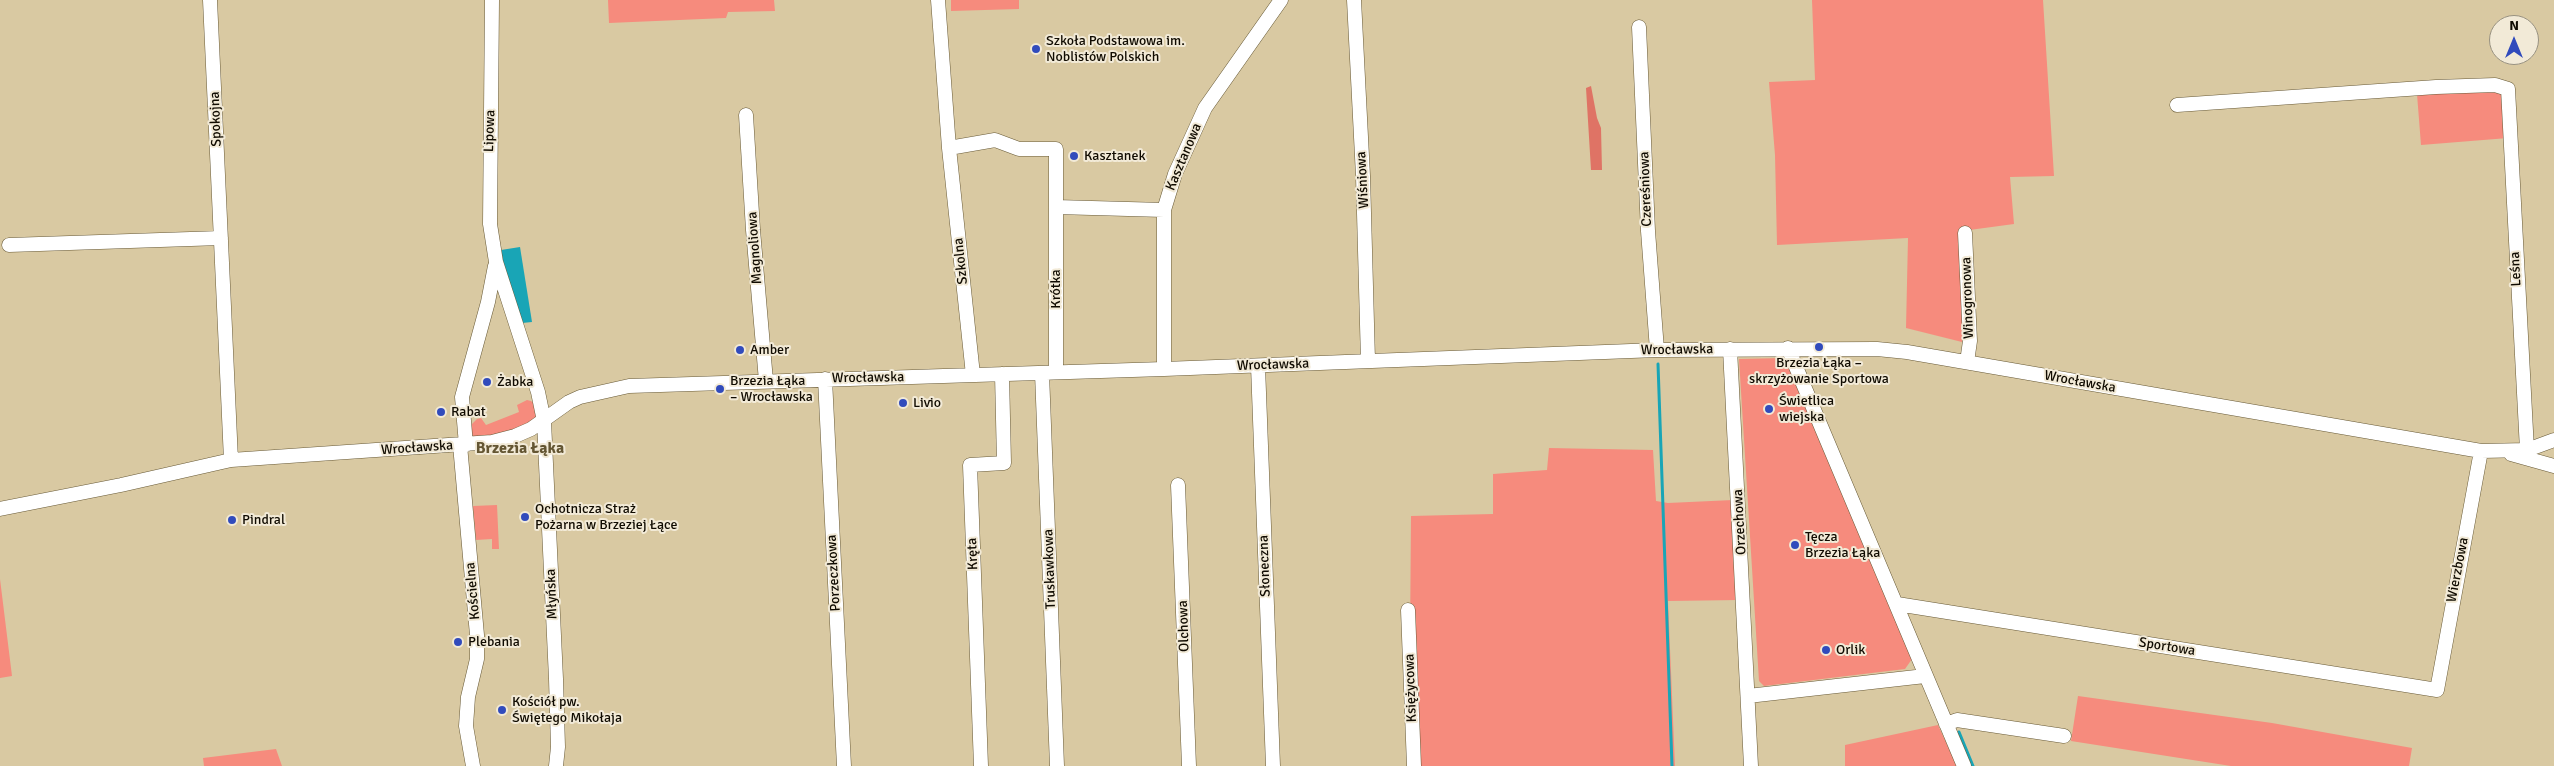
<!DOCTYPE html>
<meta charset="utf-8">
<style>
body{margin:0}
#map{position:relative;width:2554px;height:766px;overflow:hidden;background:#d9c9a2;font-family:Signika,sans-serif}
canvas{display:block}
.north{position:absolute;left:2489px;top:15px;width:50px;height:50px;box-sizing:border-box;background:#f2ead7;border:1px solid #989181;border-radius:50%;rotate:0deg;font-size:14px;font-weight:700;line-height:20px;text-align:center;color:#100b01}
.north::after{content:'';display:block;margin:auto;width:18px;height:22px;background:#314bbc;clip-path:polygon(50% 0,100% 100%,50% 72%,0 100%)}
</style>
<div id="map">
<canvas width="2554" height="766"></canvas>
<div class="north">N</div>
</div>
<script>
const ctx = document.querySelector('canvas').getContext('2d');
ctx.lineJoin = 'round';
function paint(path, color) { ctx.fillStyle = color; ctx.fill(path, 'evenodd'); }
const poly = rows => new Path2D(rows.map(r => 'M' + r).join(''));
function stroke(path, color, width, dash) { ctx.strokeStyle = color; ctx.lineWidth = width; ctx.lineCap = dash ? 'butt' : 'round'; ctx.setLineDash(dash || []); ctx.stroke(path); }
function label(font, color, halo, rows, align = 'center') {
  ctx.font = font + ' Signika,sans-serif'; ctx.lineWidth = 4; ctx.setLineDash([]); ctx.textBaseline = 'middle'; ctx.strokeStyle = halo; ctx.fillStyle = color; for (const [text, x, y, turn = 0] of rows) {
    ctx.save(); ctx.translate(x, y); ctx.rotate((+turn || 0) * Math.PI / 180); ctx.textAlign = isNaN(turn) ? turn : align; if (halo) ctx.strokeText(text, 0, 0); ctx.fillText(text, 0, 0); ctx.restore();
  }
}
const green = poly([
 [608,0,774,0,775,11,728,12,726,18,609,23],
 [951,0,1019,0,1019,9,951,11],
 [1812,0,2043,0,2054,176,2010,177,2014,224,1962,231,1962,342,1906,328,1908,238,1777,245,1775,155,1769,82,1815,80],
 [2497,91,2506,99,2508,138,2421,145,2417,94],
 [1785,358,1912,659,1905,669,1764,686,1759,681,1739,359],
 [527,400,531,401,537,406,537,417,533,422,510,433,478,438,472,436,469,427,477,419,481,418,486,425,519,412,517,405],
 [1549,448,1653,450,1656,501,1668,503,1733,500,1739,600,1668,601,1675,766,1409,766,1411,516,1493,514,1493,474,1547,470],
 [497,505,499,549,492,549,492,539,476,540,473,506],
 [0,579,12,676,0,678],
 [2078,696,2272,723,2412,748,2409,766,2231,766,2071,741],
 [1938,725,1957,766,1845,766,1845,745],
 [276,749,282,766,204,766,203,758]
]);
const forest = poly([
 [1591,86,1597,118,1601,128,1602,170,1591,170,1586,88]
]);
const water = poly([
 [520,247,532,322,522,323,502,261,501,252,501,250]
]);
const stream = poly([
 [1658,364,1672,766],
 [1959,732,1973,766]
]);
const minor = poly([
 [210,0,231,460],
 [492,0,490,224,496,262,538,392,544,421,556,679,558,747,556,766],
 [938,0,949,148,973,375],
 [1354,0,1363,176,1368,361],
 [1639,27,1648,231,1657,350],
 [2177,105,2436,87,2495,85,2508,89,2527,450],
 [746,115,753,230,766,381],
 [949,148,995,140,1019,149,1056,149,1056,372],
 [1056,207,1164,210],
 [1965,233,1970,341,1967,362],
 [9,245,221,238],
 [1788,348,1964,766],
 [1730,349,1751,766],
 [1258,366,1273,766],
 [1164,369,1164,210,1175,174,1205,108,1281,0],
 [1042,373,1057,766],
 [825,379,844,766],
 [460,445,477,635,477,659,468,697,466,726,473,766],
 [466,445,462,397,488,302,495,266],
 [2511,454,2554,466],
 [1178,485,1189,766],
 [0,509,121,485,231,460,492,442,515,436,531,429,569,402,580,397,629,386,1164,369,1657,350,1877,349,1907,352,2481,451,2527,450,2554,440],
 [1897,604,2437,690,2481,451],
 [1408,610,1414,766],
 [1748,696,1925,676],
 [1946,724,1957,720,2064,736],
 [981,766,970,465,1004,463,1002,374]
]);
const markers = [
 [1036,49,5,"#314bbc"],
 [1074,156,5,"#314bbc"],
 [1819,347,5,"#314bbc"],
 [740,350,5,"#314bbc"],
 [487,382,5,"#314bbc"],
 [720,389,5,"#314bbc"],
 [903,403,5,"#314bbc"],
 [1769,409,5,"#314bbc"],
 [441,412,5,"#314bbc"],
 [525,517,5,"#314bbc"],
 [232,520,5,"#314bbc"],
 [1795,545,5,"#314bbc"],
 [458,642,5,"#314bbc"],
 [1826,650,5,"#314bbc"],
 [502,710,5,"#314bbc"]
];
const poiNames = [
 ["Szkoła Podstawowa im.",1046,41],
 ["Noblistów Polskich",1046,57],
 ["Kasztanek",1084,156],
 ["Amber",750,350],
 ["Brzezia Łąka –",1819,363,"center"],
 ["skrzyżowanie Sportowa",1819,379,"center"],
 ["Brzezia Łąka",730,381],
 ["– Wrocławska",730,397],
 ["Żabka",497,382],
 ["Świetlica",1779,401],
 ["wiejska",1779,417],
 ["Livio",913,403],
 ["Rabat",451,412],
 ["Ochotnicza Straż",535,509],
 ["Pożarna w Brzeziej Łące",535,525],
 ["Pindral",242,520],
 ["Tęcza",1805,537],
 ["Brzezia Łąka",1805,553],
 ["Plebania",468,642],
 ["Orlik",1836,650],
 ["Kościół pw.",512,702],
 ["Świętego Mikołaja",512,718]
];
const streetNames = [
 ["Spokojna",216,119,-92],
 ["Lipowa",490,131,-88],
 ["Kasztanowa",1184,157,-67],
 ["Wiśniowa",1363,180,-93],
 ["Czereśniowa",1646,189,-92],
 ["Magnoliowa",755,248,-94],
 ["Szkolna",961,261,-96],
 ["Leśna",2516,269,-93],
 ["Krótka",1056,289,-90],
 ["Winogronowa",1968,298,-92],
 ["Wrocławska",1677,350,-1],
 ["Wrocławska",1273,365,-2],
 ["Wrocławska",868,378,-1],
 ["Wrocławska",2080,382,10],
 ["Wrocławska",417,448,-4],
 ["Orzechowa",1740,522,-93],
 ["Kręta",973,554,-92],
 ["Słoneczna",1265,566,-92],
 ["Truskawkowa",1050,569,-92],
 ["Wierzbowa",2458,570,-79],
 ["Porzeczkowa",834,573,-93],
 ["Kościelna",473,591,-95],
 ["Młyńska",552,594,-92],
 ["Olchowa",1184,626,-92],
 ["Sportowa",2167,647,9],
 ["Księżycowa",1411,688,-92]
];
const quarterNames = [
 ["Brzezia Łąka",520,449]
];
paint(green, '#f68b7d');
paint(forest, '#df7365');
paint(water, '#19a5b6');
stroke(stream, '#19a5b6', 3);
stroke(minor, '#685a37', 15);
stroke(minor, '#fff', 14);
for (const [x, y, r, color] of markers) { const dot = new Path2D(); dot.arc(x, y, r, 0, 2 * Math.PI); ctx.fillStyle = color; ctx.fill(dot); stroke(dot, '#f2ead7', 2); }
label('14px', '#100b01', '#f2ead7', poiNames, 'left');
label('14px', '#100b01', '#f2ead7', streetNames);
label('bold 16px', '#645633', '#f2ead7', quarterNames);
</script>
